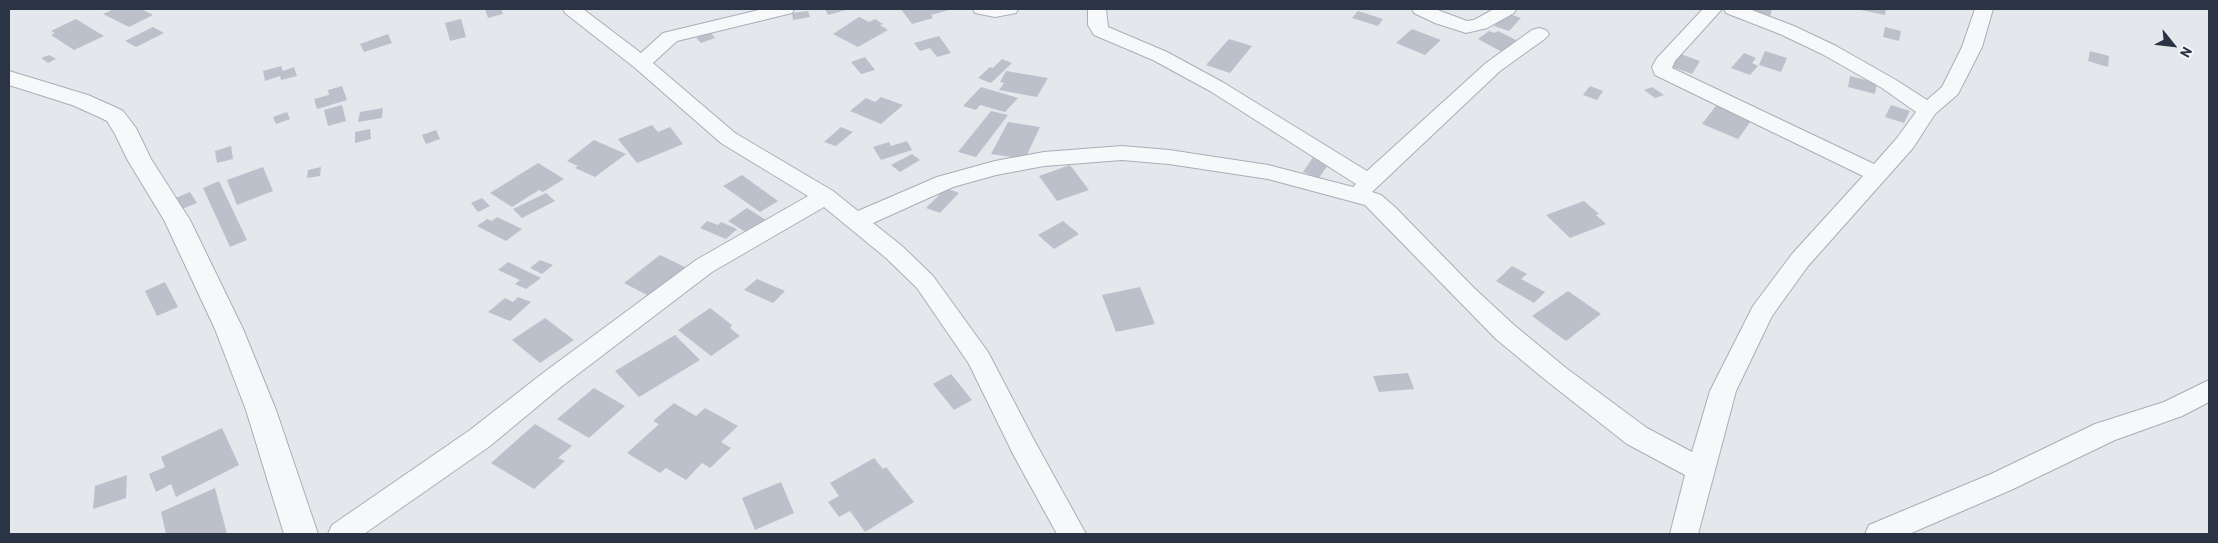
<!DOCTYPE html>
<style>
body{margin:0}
#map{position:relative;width:2218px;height:543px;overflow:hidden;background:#e4e7ec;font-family:Barlow,sans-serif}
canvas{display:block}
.frame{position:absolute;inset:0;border:10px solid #2b3445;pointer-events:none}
.north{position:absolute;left:2148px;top:20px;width:50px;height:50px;-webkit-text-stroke:4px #f4f6f9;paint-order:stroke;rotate:119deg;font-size:14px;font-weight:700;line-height:20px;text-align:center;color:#2b3445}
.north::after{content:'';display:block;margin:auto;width:18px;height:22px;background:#2b3445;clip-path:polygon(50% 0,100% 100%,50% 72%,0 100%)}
</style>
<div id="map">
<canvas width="2218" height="543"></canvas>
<div class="frame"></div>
<div class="north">N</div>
</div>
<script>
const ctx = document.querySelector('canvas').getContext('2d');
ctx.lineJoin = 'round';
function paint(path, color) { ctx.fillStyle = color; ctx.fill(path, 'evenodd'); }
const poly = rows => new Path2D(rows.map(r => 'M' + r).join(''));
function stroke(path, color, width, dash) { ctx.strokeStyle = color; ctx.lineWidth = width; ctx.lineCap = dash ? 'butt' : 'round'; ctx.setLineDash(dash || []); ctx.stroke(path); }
const building = poly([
 [114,9,146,9,143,10,153,15,129,27,103,14],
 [485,9,501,9,503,14,488,18],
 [825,9,850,9,828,15],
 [901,9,948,9,949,10,931,15,933,18,912,24],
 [1747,9,1772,9,1770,17],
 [1861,9,1886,9,1885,15,1861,10],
 [808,11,810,17,793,20,792,13],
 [1358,11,1383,19,1378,26,1352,18],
 [1506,13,1521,18,1509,31,1494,26],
 [859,17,869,22,875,19,883,24,880,25,888,30,858,47,833,34],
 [76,19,104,36,74,50,51,35,55,33,51,31],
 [461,19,466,37,450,41,445,23],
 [153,27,164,33,136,47,125,41],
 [1885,27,1901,31,1899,41,1883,37],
 [1412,29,1441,40,1425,55,1396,43],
 [1489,31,1494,33,1498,31,1520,42,1504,53,1478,39],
 [710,32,715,38,701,43,696,38],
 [388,34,392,43,364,52,360,44],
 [939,36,951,53,937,57,930,48,920,51,914,43],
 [1229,39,1252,46,1230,73,1206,65],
 [1765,51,1787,58,1781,72,1759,65],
 [2090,51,2109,56,2108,67,2088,61],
 [1678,53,1700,61,1692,74,1670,66],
 [1744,53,1756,58,1752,63,1758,66,1750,75,1731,68],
 [49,55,56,59,48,63,41,58],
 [865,57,875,70,861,74,851,62],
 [1002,59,1012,63,991,83,978,78,990,67,993,68],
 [281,66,283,71,294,67,297,76,281,80,280,76,265,81,263,71],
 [1006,71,1048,78,1037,97,999,90,1004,83,1000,82],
 [1850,76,1877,83,1875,94,1848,87],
 [342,86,347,100,317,109,314,99,329,95,328,90],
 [1590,86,1603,91,1597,100,1583,95],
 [981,87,1018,98,1005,112,980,105,976,110,963,106],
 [1652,87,1664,95,1655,98,1644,90],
 [881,97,903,105,881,124,850,111,866,98,875,102],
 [1718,103,1739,111,1736,115,1751,121,1738,139,1702,124],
 [342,105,346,121,328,126,324,110],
 [1891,105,1910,111,1904,123,1885,117],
 [383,108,382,118,358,122,360,112],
 [991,111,1008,115,976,157,958,152],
 [287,112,290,119,276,124,273,117],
 [1008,122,1040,127,1025,159,991,154],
 [652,125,658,132,670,127,683,144,637,163,618,139],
 [841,127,853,132,836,146,824,142],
 [370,129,371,139,355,143,355,132],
 [436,130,440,139,426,144,422,135],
 [594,140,626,154,595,177,575,168,578,166,567,161],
 [907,141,912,150,881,160,873,147,889,142,891,146],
 [231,146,233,159,217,163,215,151],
 [912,154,920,160,900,172,891,165],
 [1314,156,1330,162,1319,178,1303,172],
 [538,163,564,179,543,192,539,190,512,207,490,193],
 [1070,165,1089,190,1057,201,1039,176],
 [263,167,273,191,237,205,227,180],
 [321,167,320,176,307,178,308,170],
 [742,175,778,201,760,212,723,186],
 [219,181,247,240,230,247,203,188],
 [946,188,959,193,940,213,926,208],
 [190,192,197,203,177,211,171,200],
 [546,193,555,201,522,218,513,209],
 [482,198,490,206,478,212,471,203],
 [1584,201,1599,214,1596,215,1606,224,1570,238,1546,215],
 [747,208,771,223,752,236,728,221],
 [497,217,522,229,506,241,477,226,487,219,492,221],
 [707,221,718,225,721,222,737,229,726,239,700,228],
 [1063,221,1079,234,1054,249,1038,235],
 [660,255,685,267,649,296,624,283],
 [540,260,553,265,542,274,530,268],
 [508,262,541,278,526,289,515,284,520,280,498,270],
 [1512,266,1527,274,1521,279,1545,292,1534,303,1496,281],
 [757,279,785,291,773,303,744,290],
 [165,282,178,307,157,316,145,291],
 [1140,287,1155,324,1116,332,1102,295],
 [1568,291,1601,314,1566,341,1532,316],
 [518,297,531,302,510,321,488,312,505,298,513,302],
 [710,308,732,325,730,328,740,336,711,356,678,330],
 [545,318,574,340,540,363,512,340],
 [675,335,700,360,639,397,615,371],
 [1408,373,1414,389,1379,392,1373,376],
 [951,374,972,400,954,410,933,384],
 [594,388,625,406,589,438,557,419],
 [674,403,696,416,705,408,738,426,721,442,731,448,710,468,702,463,686,480,666,468,660,473,627,453,659,424,653,421],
 [535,424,572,446,558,458,565,461,534,489,491,463],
 [222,428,239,465,176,497,171,484,156,492,149,474,165,467,161,457],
 [874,458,883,469,886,467,914,502,865,532,850,511,839,517,828,502,839,496,830,483],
 [127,475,126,498,93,509,95,486],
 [781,482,794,513,755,530,742,498],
 [215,488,227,534,166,534,161,512]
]);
const minor = poly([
 [563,9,583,9,641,53,663,33,763,9,794,9,792,13,677,41,653,63,735,133,833,191,858,211,937,177,995,161,1044,152,1122,146,1169,150,1268,165,1353,187,1356,184,1210,91,1153,60,1094,35,1088,25,1088,9,1106,9,1108,27,1167,52,1224,83,1367,171,1486,63,1532,30,1539,28,1546,30,1549,34,1546,38,1500,71,1372,192,1381,195,1395,207,1474,288,1514,325,1566,368,1647,428,1692,452,1710,391,1753,306,1792,254,1863,176,1655,75,1652,67,1657,58,1703,9,1722,9,1675,61,1672,68,1874,164,1897,138,1916,112,1882,88,1822,54,1780,34,1726,13,1724,9,1749,9,1794,26,1836,46,1896,80,1927,100,1942,87,1962,47,1975,9,1993,9,1982,47,1958,94,1935,114,1913,148,1808,266,1772,316,1736,391,1698,534,1670,534,1685,475,1627,444,1548,382,1496,339,1365,205,1268,179,1169,164,1122,160,1044,166,996,175,953,187,873,223,902,246,933,276,988,352,1034,440,1086,534,1057,534,1014,456,969,364,917,288,886,258,824,207,712,272,561,387,490,446,364,534,328,534,332,525,470,430,543,373,696,260,808,196,721,143,634,67,565,13,563,9],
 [973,9,1018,9,1016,13,995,17,975,13,973,9],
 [1412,9,1435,9,1467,21,1474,20,1494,9,1516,9,1514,13,1487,28,1466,33,1435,23,1414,13,1412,9],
 [2209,380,2209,402,2182,416,2115,440,2011,490,1909,534,1865,534,1869,525,1991,474,2095,424,2164,402,2209,380]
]);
const tertiary = poly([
 [9,71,88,95,115,107,123,111,136,128,151,159,190,220,243,329,276,410,318,534,284,534,246,410,215,329,164,220,127,159,115,134,107,121,99,117,72,105,9,85,9,71]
]);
paint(building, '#bbc0ca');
stroke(minor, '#a9aeb7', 2);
stroke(tertiary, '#a9aeb7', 2);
paint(minor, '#f7f8fa');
paint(tertiary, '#f7f8fa');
</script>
